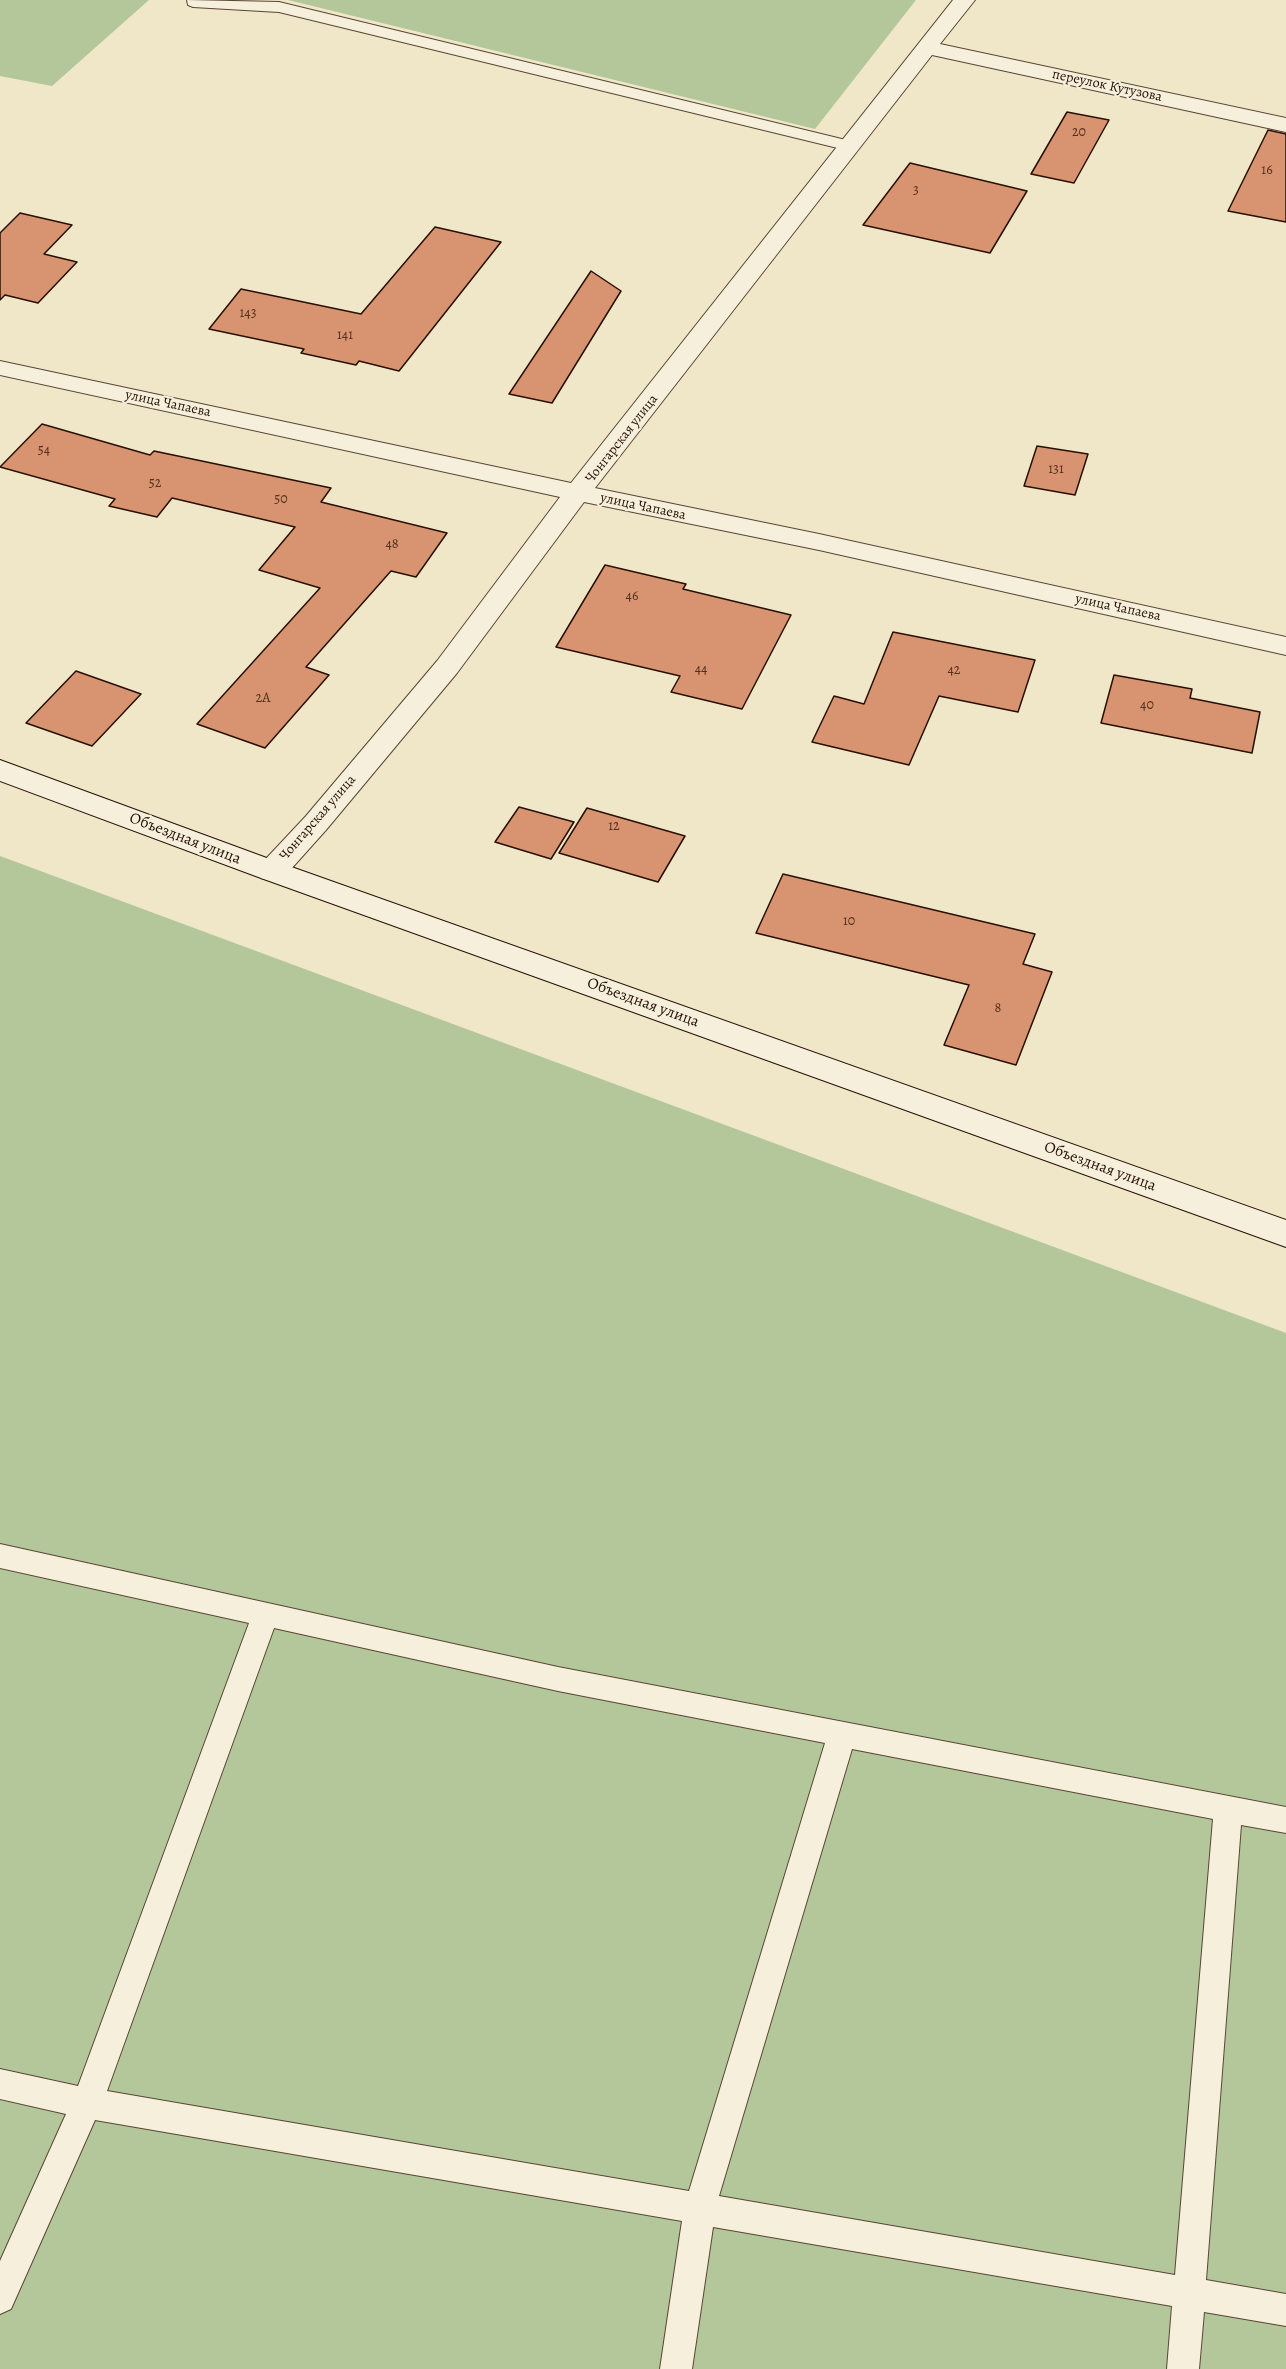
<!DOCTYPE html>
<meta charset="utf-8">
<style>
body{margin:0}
canvas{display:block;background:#f0e7c8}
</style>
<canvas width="1286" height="2369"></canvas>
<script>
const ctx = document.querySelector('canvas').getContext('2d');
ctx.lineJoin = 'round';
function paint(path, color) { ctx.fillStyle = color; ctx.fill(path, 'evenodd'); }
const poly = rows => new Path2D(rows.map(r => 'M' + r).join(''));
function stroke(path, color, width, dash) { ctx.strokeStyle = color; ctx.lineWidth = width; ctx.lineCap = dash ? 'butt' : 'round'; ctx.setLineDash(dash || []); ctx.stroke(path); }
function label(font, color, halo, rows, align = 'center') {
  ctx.font = font + ' Alegreya,serif'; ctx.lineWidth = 4.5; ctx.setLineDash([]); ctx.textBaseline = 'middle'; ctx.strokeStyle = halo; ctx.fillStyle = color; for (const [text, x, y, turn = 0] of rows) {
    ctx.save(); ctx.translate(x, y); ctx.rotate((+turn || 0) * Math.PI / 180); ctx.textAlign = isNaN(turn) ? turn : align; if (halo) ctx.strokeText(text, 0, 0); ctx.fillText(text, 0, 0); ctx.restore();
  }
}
const green = poly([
 [0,0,149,0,52,86,0,76],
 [288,0,916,0,815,129],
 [0,856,1286,1333,1286,2369,0,2369]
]);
const building = poly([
 [1067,112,1109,120,1074,183,1031,174,1067,112],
 [1268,130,1286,134,1286,222,1228,211,1268,130],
 [910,163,1027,191,990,253,863,225,910,163],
 [20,213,72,225,44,254,77,262,38,303,5,295,0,300,0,233,20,213],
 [435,227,501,242,399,371,359,361,356,365,301,353,304,349,209,329,241,289,361,314,435,227],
 [591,271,621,291,552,403,509,394,591,271],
 [42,424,150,455,154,451,331,488,321,502,447,533,416,577,391,571,306,667,329,675,265,748,197,724,320,588,259,570,295,527,172,498,157,517,109,506,115,499,0,467,42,424],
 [1037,446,1088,454,1075,495,1024,486,1037,446],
 [605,565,686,584,683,589,791,615,742,709,671,692,680,676,556,647,605,565],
 [893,632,1035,660,1018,712,939,696,909,765,812,742,834,696,864,704,893,632],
 [76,671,141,694,92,746,26,723,76,671],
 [1114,675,1192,689,1190,698,1260,712,1252,753,1101,723,1114,675],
 [519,807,574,822,551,859,495,842,519,807],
 [587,808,685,836,658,882,559,853,587,808],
 [783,874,1035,934,1023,964,1052,972,1016,1065,944,1045,969,985,756,933,783,874]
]);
const lane = poly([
 [187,0,279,2,850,141,858,146,850,151,279,12,193,7,188,5,187,0],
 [0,1544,558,1667,1286,1807,1286,1833,1241,1825,1206,2280,1286,2294,1286,2326,1204,2312,1199,2369,1167,2369,1172,2306,713,2227,692,2369,660,2369,682,2221,95,2120,11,2309,0,2314,0,2261,66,2114,0,2099,0,2069,78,2086,249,1623,0,1568,0,1544],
 [274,1628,558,1691,825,1743,689,2191,107,2091,274,1628],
 [852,1749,1213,1819,1175,2275,719,2196,852,1749]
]);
const street = poly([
 [953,0,975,0,940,44,1286,118,1286,132,932,55,595,488,819,534,1286,637,1286,655,819,550,584,502,457,673,326,830,283,878,272,881,261,878,257,871,261,864,306,816,437,661,560,497,0,375,0,361,571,483,953,0]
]);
const secondary = poly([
 [0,760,283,864,1286,1220,1286,1247,261,878,0,781,0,760]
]);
const farStreetnames = [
 ["переулок Кутузова",1107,86,12],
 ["улица Чапаева",168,404,12],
 ["Чонгарская улица",622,439,-52],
 ["улица Чапаева",643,507,12],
 ["улица Чапаева",1118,608,12],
 ["Чонгарская улица",318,818,-49]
];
const numberNames = [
 ["20",1079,133],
 ["16",1267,171],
 ["3",916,191],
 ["143",248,314],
 ["141",345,336],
 ["54",44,451],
 ["131",1056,470],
 ["52",155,484],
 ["50",281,500],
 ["48",392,545],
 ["46",632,597],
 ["44",701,670],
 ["42",954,671],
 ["2А",263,699],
 ["40",1147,706],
 ["12",614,827],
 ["10",849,922],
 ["8",998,1009]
];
const streetNames = [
 ["Объездная улица",185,839,21],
 ["Объездная улица",643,1003,20],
 ["Объездная улица",1100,1167,20]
];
paint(green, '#b3c79b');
paint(building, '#d89370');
stroke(building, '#271003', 1.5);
stroke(lane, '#594634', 2);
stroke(street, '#594634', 2);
stroke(secondary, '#271003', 2);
paint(lane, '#f5efdb');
paint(street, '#f5efdb');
paint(secondary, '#f5efdb');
label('14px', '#271003', '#f5efdb', farStreetnames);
label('14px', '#53311e', null, numberNames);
label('16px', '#271003', '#f5efdb', streetNames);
</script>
